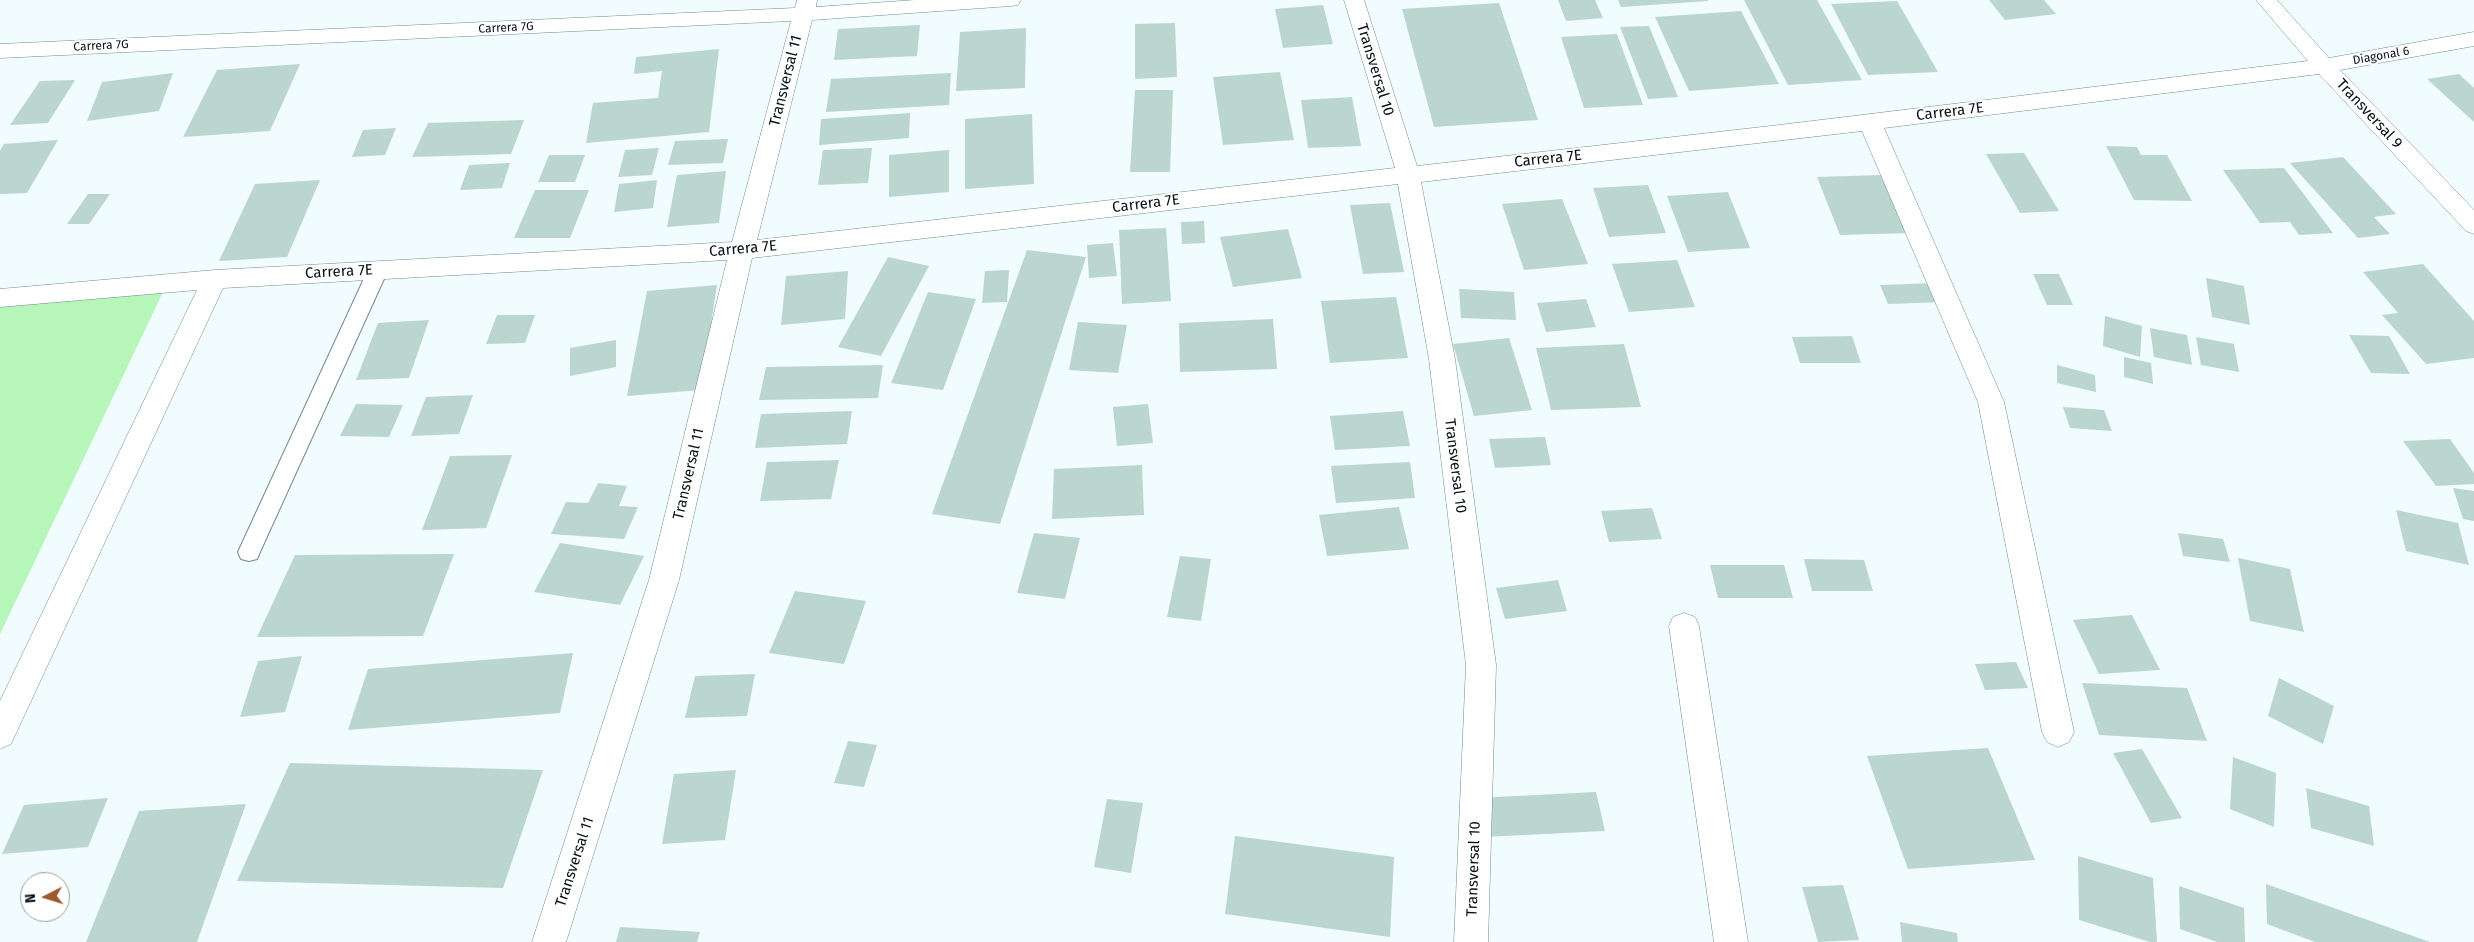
<!DOCTYPE html>
<style>
body{margin:0}
#map{position:relative;width:2474px;height:942px;overflow:hidden;background:#f0fcfe;font-family:"Fira Sans",sans-serif}
canvas{display:block}
.north{position:absolute;left:20px;top:872px;width:50px;height:50px;box-sizing:border-box;background:#fff;border:1px solid #9b9fa0;border-radius:50%;rotate:265deg;font-size:14px;font-weight:700;line-height:20px;text-align:center;color:#061012}
.north::after{content:'';display:block;margin:auto;width:18px;height:22px;background:#9e592d;clip-path:polygon(50% 0,100% 100%,50% 72%,0 100%)}
</style>
<div id="map">
<canvas width="2474" height="942"></canvas>
<div class="north">N</div>
</div>
<script>
const ctx = document.querySelector('canvas').getContext('2d');
ctx.lineJoin = 'round';
function paint(path, color) { ctx.fillStyle = color; ctx.fill(path, 'evenodd'); }
const poly = rows => new Path2D(rows.map(r => 'M' + r).join(''));
function stroke(path, color, width, dash) { ctx.strokeStyle = color; ctx.lineWidth = width; ctx.lineCap = dash ? 'butt' : 'round'; ctx.setLineDash(dash || []); ctx.stroke(path); }
function label(font, color, halo, rows, align = 'center') {
  ctx.font = font + ' "Fira Sans",sans-serif'; ctx.lineWidth = 4; ctx.setLineDash([]); ctx.textBaseline = 'middle'; ctx.strokeStyle = halo; ctx.fillStyle = color; for (const [text, x, y, turn = 0] of rows) {
    ctx.save(); ctx.translate(x, y); ctx.rotate((+turn || 0) * Math.PI / 180); ctx.textAlign = isNaN(turn) ? turn : align; if (halo) ctx.strokeText(text, 0, 0); ctx.fillText(text, 0, 0); ctx.restore();
  }
}
const green = poly([
 [163,292,0,634,0,307]
]);
const building = poly([
 [1558,0,1595,0,1603,18,1566,21],
 [1618,0,1708,0,1708,1,1621,7],
 [1744,0,1817,0,1862,80,1788,85],
 [1989,0,2044,0,2056,14,2005,20],
 [1897,1,1938,72,1868,75,1831,4],
 [1499,3,1538,120,1434,127,1402,9],
 [1323,5,1333,44,1283,48,1275,9],
 [1741,11,1779,84,1689,91,1655,17],
 [1175,23,1177,77,1135,79,1135,24],
 [920,25,917,56,834,60,838,29],
 [1649,26,1678,97,1648,99,1620,27],
 [1026,28,1025,88,956,91,960,32],
 [1617,34,1643,105,1584,108,1561,37],
 [719,49,709,132,586,143,593,103,658,98,662,71,634,74,636,57],
 [300,64,270,131,183,137,217,70],
 [1280,72,1294,140,1223,145,1213,77],
 [173,73,159,111,87,121,102,82],
 [951,73,949,105,826,112,831,79],
 [2459,74,2474,88,2474,122,2427,79],
 [75,80,48,123,10,125,40,81],
 [1135,90,1173,90,1170,172,1130,172],
 [1352,97,1361,146,1308,148,1301,100],
 [910,113,909,138,819,145,821,119],
 [1032,114,1034,184,965,189,965,119],
 [524,120,511,154,412,157,428,123],
 [396,128,385,155,352,157,363,130],
 [728,139,723,163,668,165,675,141],
 [58,140,27,193,0,194,0,151,4,144],
 [2106,146,2137,147,2141,155,2167,155,2192,201,2134,200],
 [659,148,652,175,618,177,625,150],
 [872,148,868,183,818,185,823,150],
 [949,150,949,192,889,197,889,155],
 [2024,153,2059,211,2020,213,1986,154],
 [549,155,585,155,575,182,538,182],
 [2343,157,2396,214,2374,217,2390,234,2358,238,2290,163],
 [510,163,502,188,460,190,469,165],
 [2284,168,2333,233,2299,235,2290,222,2260,223,2223,170],
 [726,171,719,223,667,227,677,175],
 [1883,175,1908,233,1840,235,1817,177],
 [320,180,287,257,219,261,255,184],
 [657,180,653,208,614,212,619,184],
 [1648,185,1666,233,1609,237,1593,188],
 [535,190,589,190,570,238,514,238],
 [1728,192,1750,248,1688,252,1667,196],
 [88,194,110,194,89,224,67,224],
 [1562,199,1588,264,1524,270,1502,204],
 [1390,203,1404,272,1363,274,1350,205],
 [1204,221,1205,243,1182,244,1181,222],
 [1166,228,1171,301,1122,304,1119,230],
 [1288,229,1302,278,1233,287,1220,237],
 [1113,243,1117,276,1089,278,1087,245],
 [1027,250,1086,257,1000,524,932,514],
 [888,257,929,266,881,356,838,347],
 [1677,260,1695,307,1629,312,1612,264],
 [2423,264,2474,321,2474,358,2426,364,2382,315,2398,313,2363,272],
 [1009,270,1007,302,982,303,985,271],
 [848,271,845,319,781,325,786,276],
 [2033,274,2059,274,2073,305,2047,305],
 [2206,278,2244,286,2250,325,2212,317],
 [1936,283,1945,302,1888,304,1880,285],
 [717,285,701,390,627,396,647,291],
 [1459,289,1514,292,1516,320,1461,318],
 [928,292,976,299,943,390,891,383],
 [1396,297,1408,358,1330,363,1321,301],
 [1586,299,1596,327,1546,332,1537,303],
 [497,315,535,315,525,343,486,344],
 [2105,316,2142,326,2140,357,2103,346],
 [1273,319,1277,369,1180,372,1179,323],
 [429,320,409,378,356,380,378,323],
 [1078,322,1127,325,1118,373,1069,370],
 [2150,328,2187,335,2192,365,2154,357],
 [2349,335,2389,336,2410,374,2371,373],
 [1852,336,1861,363,1800,363,1792,337],
 [2196,337,2234,344,2239,372,2201,365],
 [1509,338,1532,410,1474,416,1453,344],
 [616,340,616,367,570,376,570,348],
 [1624,344,1641,407,1551,410,1536,348],
 [2124,357,2151,363,2153,384,2124,377],
 [883,365,878,398,759,400,766,367],
 [2057,365,2095,375,2096,392,2057,383],
 [473,395,459,434,411,436,426,397],
 [356,404,403,405,389,437,340,436],
 [1148,404,1153,443,1117,446,1113,407],
 [2063,407,2104,410,2112,431,2070,428],
 [852,411,847,444,755,448,761,414],
 [1403,411,1410,446,1335,450,1330,416],
 [1545,437,1551,465,1495,468,1489,439],
 [2450,439,2474,473,2474,484,2436,486,2403,441],
 [512,455,486,528,422,530,450,456],
 [839,460,831,499,760,501,767,462],
 [1410,462,1415,498,1336,503,1331,466],
 [1142,465,1144,515,1052,519,1054,469],
 [598,483,627,486,619,506,638,507,624,539,551,534,566,502,588,503],
 [2453,488,2474,491,2474,521,2463,519],
 [1399,507,1409,549,1327,556,1319,515],
 [1652,508,1662,539,1609,542,1601,511],
 [2396,510,2458,523,2469,565,2406,551],
 [1034,533,1080,538,1065,599,1017,593],
 [2178,533,2223,539,2230,562,2183,556],
 [560,543,644,556,620,605,534,592],
 [454,554,423,636,257,637,295,555],
 [1180,556,1211,559,1201,621,1167,617],
 [2238,558,2290,569,2304,632,2250,621],
 [1804,559,1864,560,1873,591,1812,591],
 [1710,565,1784,565,1793,598,1718,598],
 [1558,580,1567,611,1505,619,1496,588],
 [795,591,866,601,844,664,769,653],
 [2132,615,2160,670,2099,674,2073,620],
 [573,653,560,713,348,730,368,669],
 [302,656,285,712,240,717,258,661],
 [2016,662,2028,688,1985,690,1975,664],
 [755,674,747,716,685,718,695,676],
 [2279,678,2334,706,2323,744,2268,716],
 [2082,683,2187,688,2207,741,2099,735],
 [848,741,877,745,864,787,834,783],
 [1988,748,2035,860,1908,869,1867,756],
 [2142,749,2182,818,2151,823,2113,753],
 [2233,757,2276,773,2274,827,2230,809],
 [290,763,543,770,503,888,237,881],
 [736,770,725,840,662,844,674,774],
 [2306,788,2369,806,2374,846,2311,828],
 [1596,792,1605,831,1484,837,1477,798],
 [108,798,88,847,2,854,24,805],
 [1107,799,1143,803,1131,873,1094,867],
 [246,804,197,942,86,942,139,811],
 [1235,836,1394,857,1390,937,1225,914],
 [2078,856,2153,878,2157,942,2150,942,2079,920],
 [2266,884,2430,942,2315,942,2267,924],
 [1843,885,1859,940,1818,942,1802,887],
 [2179,886,2244,908,2245,942,2217,942,2180,929],
 [1900,922,1957,933,1958,942,1902,942],
 [620,927,700,932,697,942,616,942]
]);
const lane = poly([
 [378,263,385,265,388,270,260,552,257,559,249,561,241,559,238,552,368,270,371,265,378,263]
]);
const street = poly([
 [797,0,817,0,816,7,915,0,1021,0,1018,5,1011,6,812,20,757,240,1395,168,1344,0,1364,0,1417,166,1771,126,2308,61,2256,0,2277,0,2329,58,2474,32,2474,46,2340,70,2474,210,2474,234,2466,231,2319,74,1884,128,2004,402,2074,732,2069,742,2058,747,2047,742,2042,732,1978,402,1862,131,1421,182,1455,359,1496,665,1488,942,1454,942,1466,665,1429,359,1398,184,752,258,679,580,566,942,532,942,649,580,727,260,223,288,11,744,0,749,0,701,197,290,0,307,0,289,215,270,732,242,791,21,0,58,0,44,795,8,797,0],
 [1684,613,1695,617,1699,626,1748,942,1714,942,1669,626,1673,617,1684,613]
]);
const farStreetnames = [
 ["Carrera 7G",506,28,-3],
 ["Carrera 7G",101,46,-3],
 ["Diagonal 6",2381,56,-10]
];
const streetNames = [
 ["Transversal 10",1375,70,73],
 ["Transversal 11",786,81,-76],
 ["Carrera 7E",1950,112,-7],
 ["Transversal 9",2369,114,47],
 ["Carrera 7E",1548,159,-6],
 ["Carrera 7E",1146,204,-7],
 ["Carrera 7E",743,249,-5],
 ["Carrera 7E",339,272,-3],
 ["Transversal 10",1455,466,83],
 ["Transversal 11",689,474,-77],
 ["Transversal 11",575,862,-72],
 ["Transversal 10",1474,869,-88]
];
paint(green, '#b6f6b9');
paint(building, '#bad6ce');
stroke(lane, '#718b90', 2);
stroke(street, '#718b90', 1);
paint(lane, '#fff');
paint(street, '#fff');
label('12px', '#061012', '#fff', farStreetnames);
label('15px', '#061012', '#fff', streetNames);
</script>
